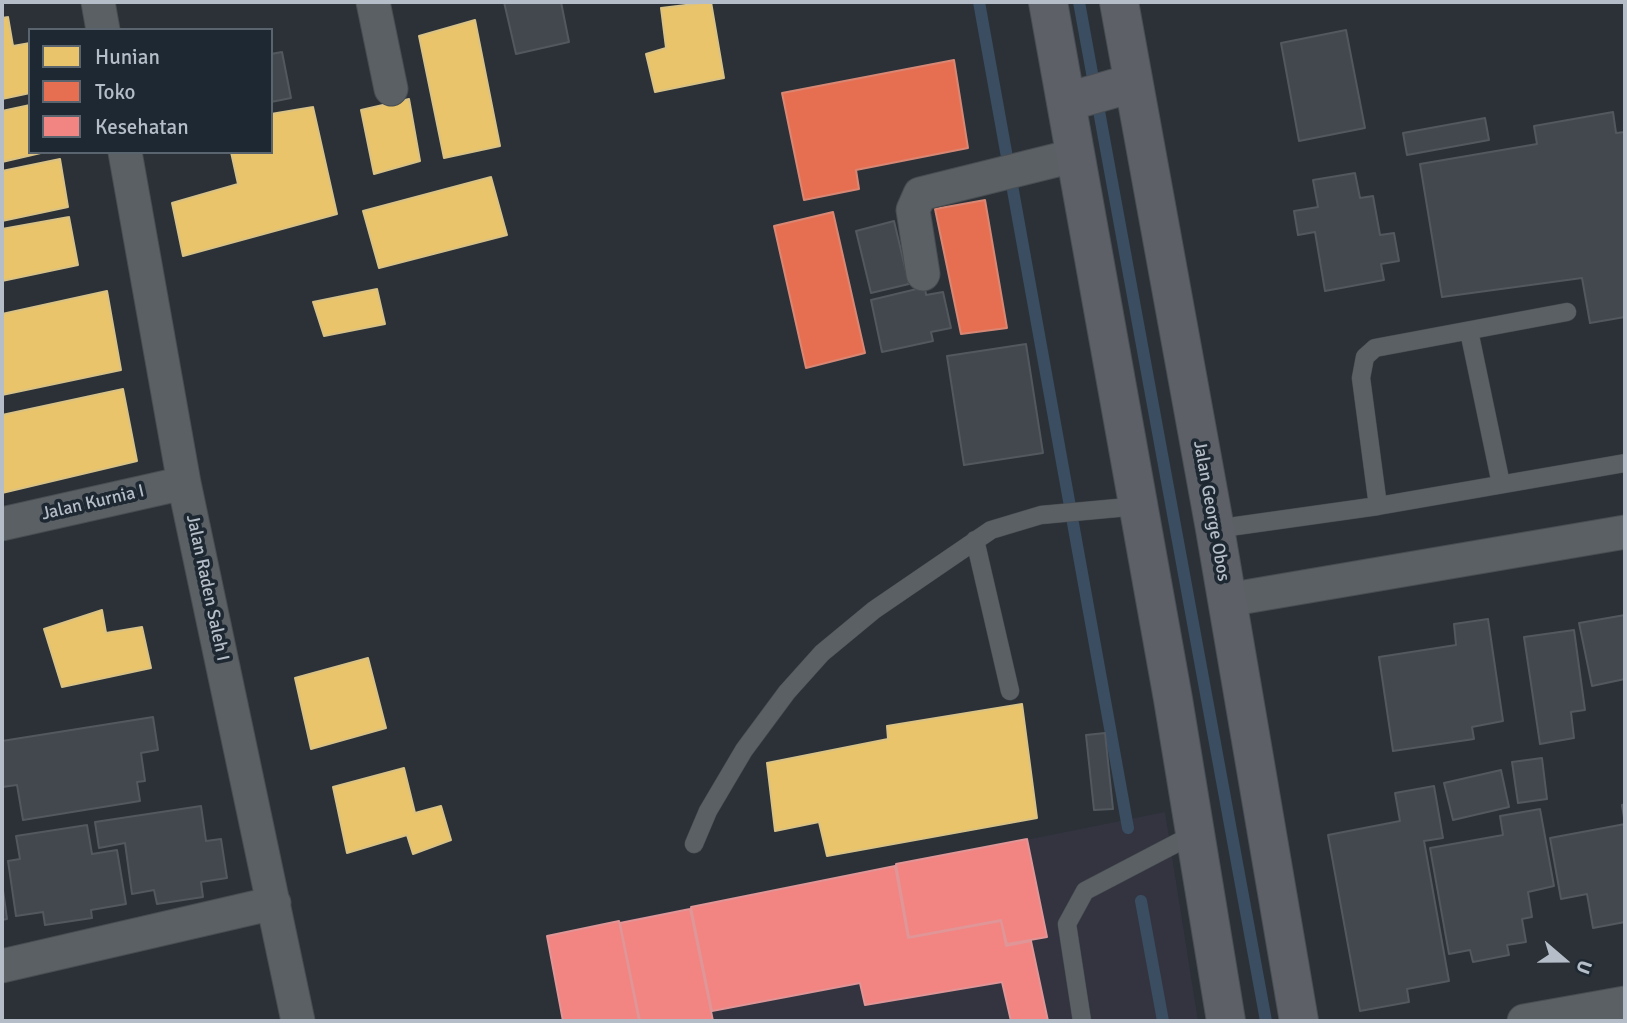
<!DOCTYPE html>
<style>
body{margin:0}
#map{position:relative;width:1627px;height:1023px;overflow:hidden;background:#2b3137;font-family:Signika,sans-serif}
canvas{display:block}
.frame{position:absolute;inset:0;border:4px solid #b5bec8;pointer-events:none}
.legend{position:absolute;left:28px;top:28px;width:245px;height:126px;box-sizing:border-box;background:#1e2832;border:2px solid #5a646e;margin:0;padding:9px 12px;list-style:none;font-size:21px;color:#b5bec8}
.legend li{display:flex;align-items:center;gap:14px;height:35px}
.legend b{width:35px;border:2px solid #5a646e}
.north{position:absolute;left:1529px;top:925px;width:70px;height:70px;-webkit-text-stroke:5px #1e2832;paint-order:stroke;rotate:110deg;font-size:19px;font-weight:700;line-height:28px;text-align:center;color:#b5bec8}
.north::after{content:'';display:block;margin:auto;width:24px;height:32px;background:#b5bec8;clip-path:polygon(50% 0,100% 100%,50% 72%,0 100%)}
</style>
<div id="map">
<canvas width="1627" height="1023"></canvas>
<div class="frame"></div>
<ul class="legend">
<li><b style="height:19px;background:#e9c46a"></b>Hunian</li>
<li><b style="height:19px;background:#e76f51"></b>Toko</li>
<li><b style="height:19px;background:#f28482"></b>Kesehatan</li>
</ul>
<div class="north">U</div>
</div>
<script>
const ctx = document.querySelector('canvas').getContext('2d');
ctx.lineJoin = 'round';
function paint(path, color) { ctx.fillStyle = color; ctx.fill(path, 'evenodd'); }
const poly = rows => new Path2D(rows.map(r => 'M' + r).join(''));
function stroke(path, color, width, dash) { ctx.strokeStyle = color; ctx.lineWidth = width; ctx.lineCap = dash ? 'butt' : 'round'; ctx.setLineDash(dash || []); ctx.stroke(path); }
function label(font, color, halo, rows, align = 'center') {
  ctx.font = font + ' Signika,sans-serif'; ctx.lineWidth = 7; ctx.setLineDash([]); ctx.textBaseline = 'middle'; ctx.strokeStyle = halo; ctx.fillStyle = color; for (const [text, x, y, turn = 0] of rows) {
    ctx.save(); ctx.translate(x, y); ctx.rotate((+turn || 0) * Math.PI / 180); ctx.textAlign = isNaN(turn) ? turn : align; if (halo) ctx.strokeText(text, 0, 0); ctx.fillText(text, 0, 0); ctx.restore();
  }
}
const medical = poly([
 [1165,812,1198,1021,564,1021,547,936]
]);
const homes = poly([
 [711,2,724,78,655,92,646,54,666,48,661,8,711,2],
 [8,17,13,46,30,43,30,93,2,99,2,18,8,17],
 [475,20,500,146,444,158,419,36,475,20],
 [409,99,420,161,374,174,361,110,409,99],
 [30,105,30,152,45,152,2,162,2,111,30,105],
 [313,107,337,214,183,256,172,203,238,184,231,152,271,152,271,114,313,107],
 [60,159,68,207,2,221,2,171,60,159],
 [491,177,507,235,379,268,363,211,491,177],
 [69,217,78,265,2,281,2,229,69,217],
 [377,289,385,324,324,336,313,302,377,289],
 [107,291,121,370,2,395,2,314,107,291],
 [123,389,137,461,2,493,2,415,123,389],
 [102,610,106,633,142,627,151,668,62,687,44,629,102,610],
 [368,658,386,728,311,749,295,678,368,658],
 [1022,704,1037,818,827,856,819,822,775,831,767,763,888,739,887,726,1022,704],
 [404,768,415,813,441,806,451,840,413,854,407,835,347,853,333,787,404,768]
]);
const shops = poly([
 [954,60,968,148,856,170,859,189,804,200,782,93,954,60],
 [985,200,1007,328,961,334,935,209,985,200],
 [833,212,865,353,806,368,774,226,833,212]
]);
const health = poly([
 [1027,839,1047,937,1007,944,1001,920,909,937,896,864,1027,839],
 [895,866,908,938,1001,921,1006,946,1031,941,1048,1021,1011,1021,1002,982,865,1005,860,983,712,1011,691,907,895,866],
 [690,909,713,1021,640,1021,620,923,690,909],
 [619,921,639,1021,563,1021,547,936,619,921]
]);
const stream = poly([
 [979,2,1128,828],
 [1079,2,1266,1021],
 [1141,901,1163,1021]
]);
const building = poly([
 [504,2,561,2,569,42,516,54,504,2],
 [1346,30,1365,128,1299,141,1281,43,1346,30],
 [282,52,291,98,271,102,271,54,282,52],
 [1613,112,1616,133,1625,132,1625,317,1590,323,1582,278,1442,297,1420,164,1537,144,1534,126,1613,112],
 [1485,118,1489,140,1407,155,1403,133,1485,118],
 [1355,173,1360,198,1373,196,1380,235,1394,233,1399,261,1381,264,1384,280,1325,291,1315,232,1298,235,1294,211,1318,207,1313,180,1355,173],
 [894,221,909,284,871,293,856,231,894,221],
 [925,287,926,295,943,292,951,328,931,332,933,341,882,352,871,300,925,287],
 [1026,344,1043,453,964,465,947,356,1026,344],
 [1625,615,1625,679,1592,686,1579,623,1625,615],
 [1488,619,1503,721,1472,727,1474,739,1393,751,1379,657,1456,645,1454,624,1488,619],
 [1574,630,1585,710,1571,712,1574,738,1540,744,1524,637,1574,630],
 [153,717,158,750,141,753,145,781,137,782,140,801,23,820,17,785,2,787,2,741,153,717],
 [1105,733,1113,809,1094,810,1086,735,1105,733],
 [1542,758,1547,799,1518,803,1512,762,1542,758],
 [1501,770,1509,807,1453,820,1444,783,1501,770],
 [1434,786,1443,838,1424,841,1449,981,1407,989,1409,1002,1360,1011,1328,835,1400,821,1395,793,1434,786],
 [1625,804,1625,922,1593,928,1587,894,1561,899,1550,838,1625,824,1622,805,1625,804],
 [201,806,206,841,221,839,227,878,201,882,203,897,157,904,154,890,132,894,125,843,99,848,95,822,201,806],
 [1540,809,1554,886,1528,892,1532,917,1522,919,1526,942,1507,945,1509,955,1473,962,1470,950,1449,954,1430,848,1503,835,1500,816,1540,809],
 [87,825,92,854,117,850,126,904,91,910,92,918,45,925,43,912,16,916,8,861,20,859,16,836,87,825],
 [2,883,7,919,2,920,2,883]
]);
const service = poly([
 [1469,331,1501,484],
 [1378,506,1361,378,1365,357,1375,348,1567,312],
 [1215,529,1378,506,1625,463],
 [975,540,1010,691],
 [694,844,708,811,744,750,787,692,822,653,874,610,991,530,1041,515,1139,506],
 [1082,1021,1067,924,1085,891,1196,833]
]);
const minor = poly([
 [98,2,103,30],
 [373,2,391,89],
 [125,152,184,483,298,1021],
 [923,274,913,210,920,194,1077,155],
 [2,524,184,483],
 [1227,600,1625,532],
 [2,966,274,903],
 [1524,1021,1625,1003]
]);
const primary = poly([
 [1048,2,1173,699,1226,1021],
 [1119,2,1215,529,1299,1021],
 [1067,102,1133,83]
]);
const streetNames = [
 ["Jalan Kurnia I",93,503,-13],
 ["Jalan George Obos",1211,511,80],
 ["Jalan Raden Saleh I",207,588,78]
];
paint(medical, '#333440');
paint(homes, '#e9c46a');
stroke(homes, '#d9c286', 2);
paint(shops, '#e76f51');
stroke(shops, '#d88775', 2);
paint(health, '#f28482');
stroke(health, '#e09597', 2);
stroke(stream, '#3a4d61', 12);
paint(building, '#43484e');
stroke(building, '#53585f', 2);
stroke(service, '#484d52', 19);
stroke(minor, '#484d52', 35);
stroke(primary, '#484e54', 40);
stroke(service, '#5b6065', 18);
stroke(minor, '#5b6065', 33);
stroke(primary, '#5d6167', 38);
label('18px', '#b5bec8', '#1e2832', streetNames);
</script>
